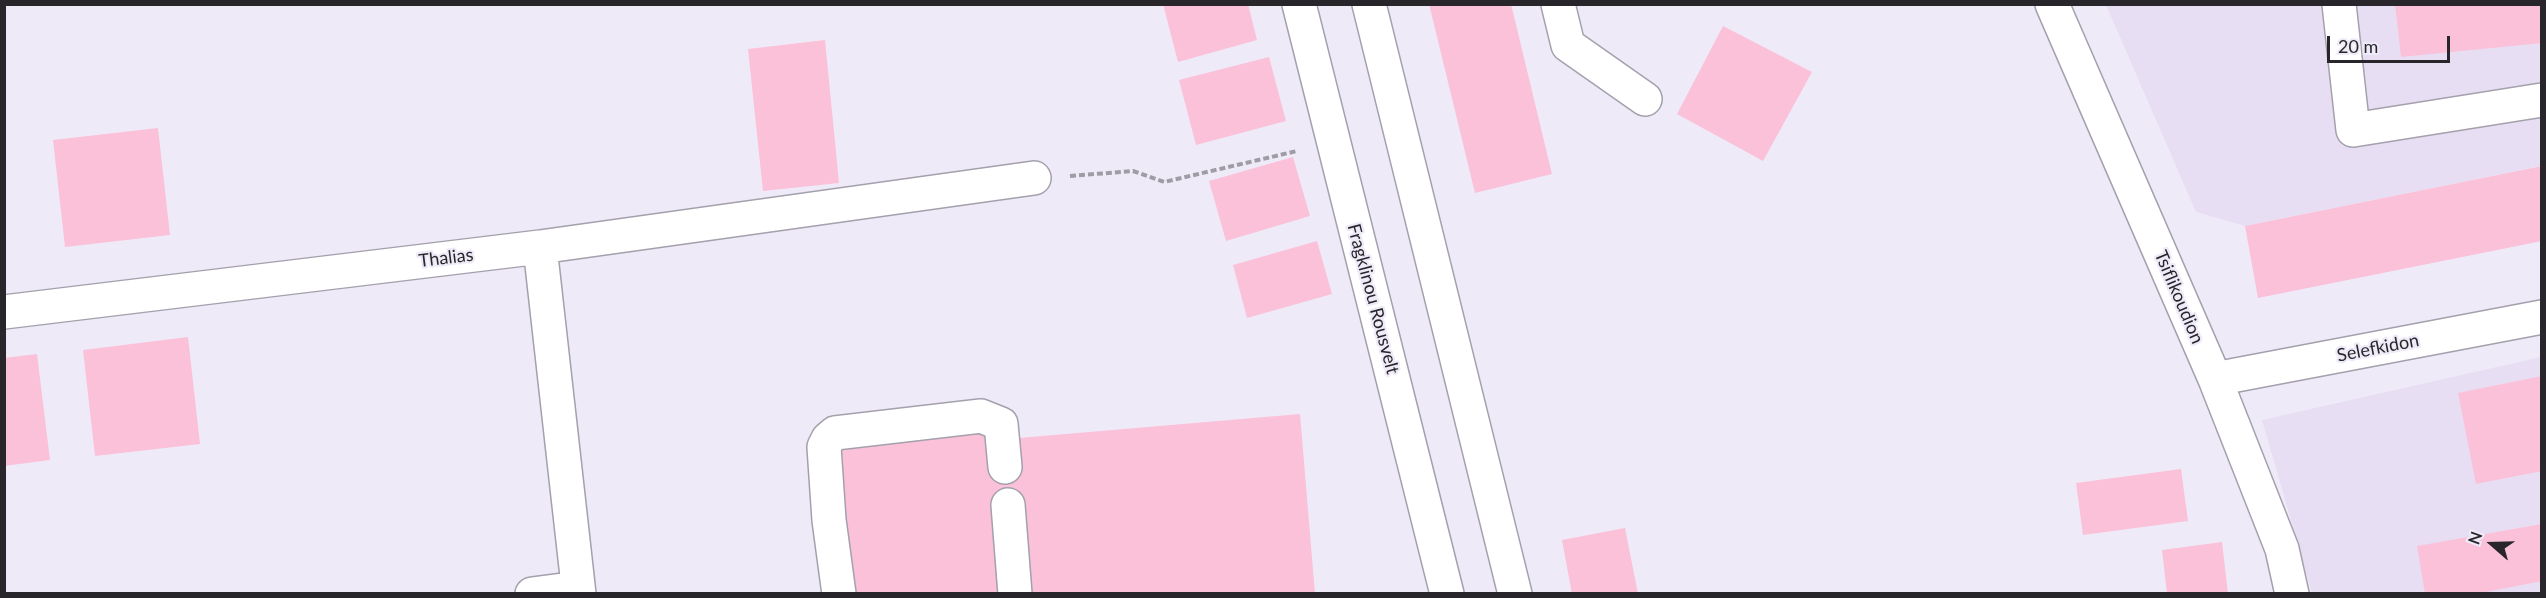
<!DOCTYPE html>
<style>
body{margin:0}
#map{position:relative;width:2546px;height:598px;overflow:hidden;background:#efeaf8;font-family:Lato,sans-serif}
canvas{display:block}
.frame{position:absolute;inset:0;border:6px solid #28262b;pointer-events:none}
.north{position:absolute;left:2462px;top:514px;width:60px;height:60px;-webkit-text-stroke:4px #efeaf8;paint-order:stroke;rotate:290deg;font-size:16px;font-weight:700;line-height:24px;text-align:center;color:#28262b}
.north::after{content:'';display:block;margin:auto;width:21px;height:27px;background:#28262b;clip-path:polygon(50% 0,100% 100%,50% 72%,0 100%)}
.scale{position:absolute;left:2327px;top:36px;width:123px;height:27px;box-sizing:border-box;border:3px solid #28262b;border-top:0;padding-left:8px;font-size:18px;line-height:21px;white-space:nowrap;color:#28262b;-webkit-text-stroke:4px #efeaf8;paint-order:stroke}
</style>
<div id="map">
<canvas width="2546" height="598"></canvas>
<div class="frame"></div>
<div class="north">N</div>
<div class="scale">20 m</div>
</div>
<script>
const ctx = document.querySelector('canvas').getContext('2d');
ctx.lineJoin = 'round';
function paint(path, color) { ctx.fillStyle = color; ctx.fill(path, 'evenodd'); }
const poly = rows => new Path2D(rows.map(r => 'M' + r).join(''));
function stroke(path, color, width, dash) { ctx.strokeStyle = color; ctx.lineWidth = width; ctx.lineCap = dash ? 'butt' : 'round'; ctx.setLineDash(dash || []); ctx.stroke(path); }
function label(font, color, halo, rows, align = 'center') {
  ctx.font = font + ' Lato,sans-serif'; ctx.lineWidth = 4.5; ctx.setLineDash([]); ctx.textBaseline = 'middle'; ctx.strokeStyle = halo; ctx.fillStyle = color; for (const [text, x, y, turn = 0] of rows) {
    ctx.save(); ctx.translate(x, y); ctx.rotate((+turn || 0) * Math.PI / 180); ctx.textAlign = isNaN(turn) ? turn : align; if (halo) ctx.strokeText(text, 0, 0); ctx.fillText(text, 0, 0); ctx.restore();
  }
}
const commercial = poly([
 [2106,5,2541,5,2541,166,2245,226,2196,212],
 [2541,357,2541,593,2312,593,2262,420]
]);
const building = poly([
 [1163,4,1248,4,1257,40,1178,62],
 [1429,4,1511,4,1552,174,1475,193],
 [2395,4,2542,4,2542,43,2401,57],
 [1723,26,1812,72,1763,161,1677,114],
 [825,40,839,183,763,191,748,49],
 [1269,57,1286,121,1196,145,1179,80],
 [158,128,170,235,65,247,53,140],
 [1293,157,1310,216,1226,241,1209,181],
 [2542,166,2542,241,2258,298,2245,226],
 [1317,241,1332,294,1247,318,1233,265],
 [188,337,200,444,95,456,83,350],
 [37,354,50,460,4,466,4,358],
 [2542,376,2542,471,2476,484,2458,393],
 [1300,414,1315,594,1032,594,1025,503,993,506,1001,594,847,594,834,444,987,430,990,468,1022,466,1019,438],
 [2181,469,2188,521,2083,535,2076,483],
 [2542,524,2542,581,2476,594,2425,594,2417,546],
 [1625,528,1638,594,1572,594,1562,540],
 [2222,542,2228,594,2167,594,2162,550]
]);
const path = poly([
 [1070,176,1133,171,1164,182,1297,151]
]);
const minor = poly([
 [1558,4,1568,45,1645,99],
 [2052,4,2215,379,2282,549,2292,594],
 [2339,4,2353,130,2542,100],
 [540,247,1034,178],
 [4,312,540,247,579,594],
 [2215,379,2542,317],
 [1008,505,1015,594],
 [532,594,578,588],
 [839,594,829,520,824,447,828,439,835,433,981,416,1001,424,1005,467]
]);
const major = poly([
 [1299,4,1447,594],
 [1369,4,1515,594]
]);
const streetNames = [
 ["Thalias",446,258,-7],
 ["Tsiflikoudion",2179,297,67],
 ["Fragklinou Rousvelt",1373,299,75],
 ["Selefkidon",2378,348,-11]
];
paint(commercial, '#e8def3');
paint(building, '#fac1d9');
stroke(minor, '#a4a0ac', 36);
stroke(major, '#a4a0ac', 36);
stroke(path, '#9f9ca6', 4, [6, 3]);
stroke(minor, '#fff', 33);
stroke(major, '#fff', 33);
label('18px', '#28262b', '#efeaf8', streetNames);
</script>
